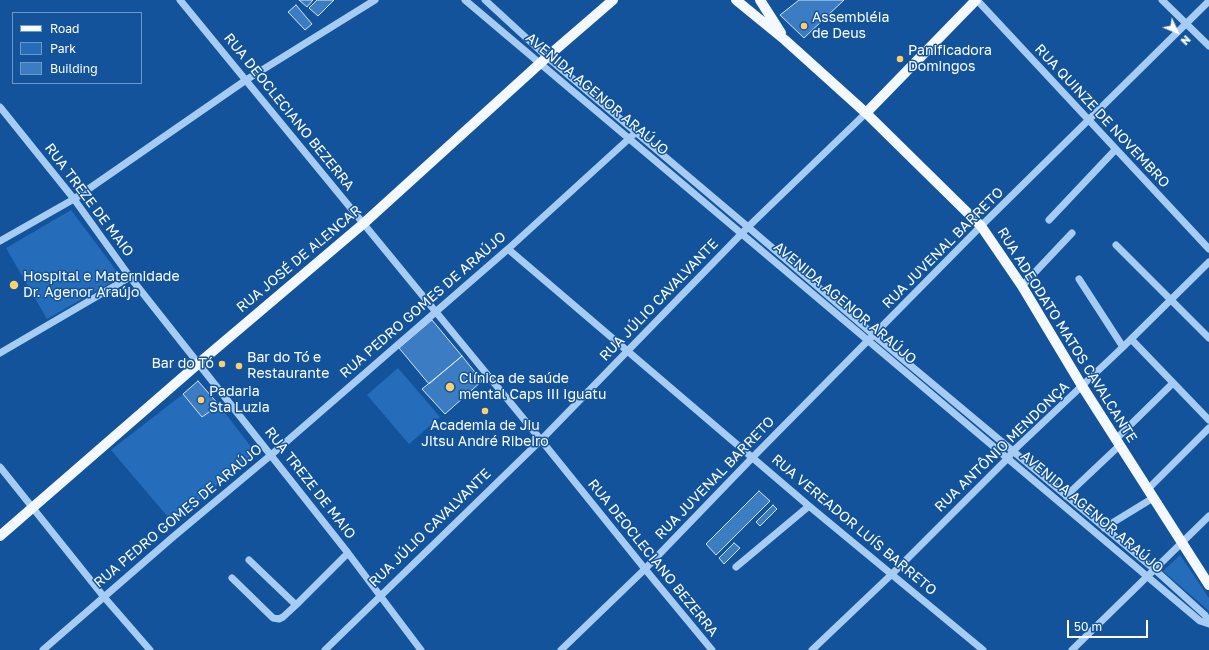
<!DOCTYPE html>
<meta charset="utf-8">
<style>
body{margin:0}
#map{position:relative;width:1209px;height:650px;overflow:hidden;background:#12539c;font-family:"Golos Text",sans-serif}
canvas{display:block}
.legend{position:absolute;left:12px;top:12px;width:130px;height:72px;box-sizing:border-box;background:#12539c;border:1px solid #7198c4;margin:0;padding:5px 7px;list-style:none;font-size:12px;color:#fff}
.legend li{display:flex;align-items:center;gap:8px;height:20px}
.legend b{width:20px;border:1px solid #7198c4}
.north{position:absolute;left:1157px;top:12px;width:40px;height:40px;-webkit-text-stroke:3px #12539c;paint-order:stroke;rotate:134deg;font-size:11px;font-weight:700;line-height:16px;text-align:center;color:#fff}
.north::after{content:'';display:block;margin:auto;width:14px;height:18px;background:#fff;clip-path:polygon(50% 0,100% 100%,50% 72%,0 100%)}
.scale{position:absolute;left:1067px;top:620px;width:81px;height:18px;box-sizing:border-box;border:2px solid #fff;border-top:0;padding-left:5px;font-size:12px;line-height:14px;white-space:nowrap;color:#fff;-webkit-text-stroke:3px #12539c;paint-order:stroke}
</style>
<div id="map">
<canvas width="1209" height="650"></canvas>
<ul class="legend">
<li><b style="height:5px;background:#f4f9ff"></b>Road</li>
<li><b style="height:11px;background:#256dba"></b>Park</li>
<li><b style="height:11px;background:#3b7cc3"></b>Building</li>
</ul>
<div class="north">N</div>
<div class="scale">50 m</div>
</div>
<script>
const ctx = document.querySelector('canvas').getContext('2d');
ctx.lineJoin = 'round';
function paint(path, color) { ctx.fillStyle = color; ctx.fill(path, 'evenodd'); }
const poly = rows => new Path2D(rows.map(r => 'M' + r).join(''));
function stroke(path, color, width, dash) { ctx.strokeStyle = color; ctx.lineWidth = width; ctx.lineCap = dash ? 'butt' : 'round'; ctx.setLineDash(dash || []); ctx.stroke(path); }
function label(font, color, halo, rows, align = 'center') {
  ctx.font = font + ' "Golos Text",sans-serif'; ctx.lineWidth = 3; ctx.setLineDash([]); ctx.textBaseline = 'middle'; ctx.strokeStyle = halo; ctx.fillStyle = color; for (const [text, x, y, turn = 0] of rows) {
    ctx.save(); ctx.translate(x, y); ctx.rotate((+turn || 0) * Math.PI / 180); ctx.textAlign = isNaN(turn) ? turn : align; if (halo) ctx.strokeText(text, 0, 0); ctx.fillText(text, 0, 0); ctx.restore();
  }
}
const green = poly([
 [71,210,121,277,47,319,6,248],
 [398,368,440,417,409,444,367,395],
 [183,394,202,417,219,405,255,452,173,523,111,450],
 [1180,555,1209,598,1209,611,1163,571]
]);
const building = poly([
 [299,0,313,0,307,7,299,0],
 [317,0,334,0,318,16,309,8,317,0],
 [799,0,844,0,804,38,780,15,799,0],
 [296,5,312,24,305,30,288,12,296,5],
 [432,320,462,356,429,384,399,348,432,320],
 [462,356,482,381,445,414,422,389,462,356],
 [198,381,219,405,202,417,183,394,198,381],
 [759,491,770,501,716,555,706,544,759,491],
 [773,505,777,509,760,526,756,522,773,505],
 [734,543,740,548,724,564,719,558,734,543]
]);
const minor = poly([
 [180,0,541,440,645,569,712,650],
 [465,0,1200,621,1209,624],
 [485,0,547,57,748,227,874,335,1154,569,1205,615,1209,623],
 [977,0,1209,249],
 [1162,0,1209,46],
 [0,107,74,199,130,277,348,553,421,650],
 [1049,220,1116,149],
 [0,241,74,199,246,80,375,0],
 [1116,245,1209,338],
 [508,249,809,506,983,650],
 [1079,279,1123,347],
 [1022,286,1072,233],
 [1131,339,1209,420],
 [0,353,130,277],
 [1116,439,1173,383],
 [0,467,104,597,150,650],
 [1148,489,1209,428],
 [1066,496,1120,445],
 [1104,528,1153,498],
 [249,560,296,605],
 [736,567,809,506],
 [232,578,273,618,279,619,283,617,296,605,348,553],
 [43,650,173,537,271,455,508,249,633,135],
 [325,650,541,440,748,227,866,113],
 [561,650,645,569,753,457,981,226,1209,1],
 [812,650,892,574,1008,458,1013,451,1123,347,1209,262],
 [1072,650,1209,516]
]);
const major = poly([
 [736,0,785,40,866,113,981,226,1022,286,1082,386,1209,585],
 [760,0,781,33],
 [866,113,976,0],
 [0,536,199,363,363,224,547,57,613,0]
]);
const markers = [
 [804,26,4,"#ffd06a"],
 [900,59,4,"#ffd06a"],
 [14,285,5,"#ffd06a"],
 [222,364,4,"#ffd06a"],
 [239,366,4,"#ffd06a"],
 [450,387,5,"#ffd06a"],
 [201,400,4,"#ffd06a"],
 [485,411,4,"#ffd06a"]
];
const poiNames = [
 ["Assembléia",812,18],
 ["de Deus",812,34],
 ["Panificadora",908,51],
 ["Domingos",908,67],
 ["Hospital e Maternidade",23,277],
 ["Dr. Agenor Araújo",23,293],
 ["Bar do Tó e",247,358],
 ["Restaurante",247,374],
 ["Bar do Tó",214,364,"right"],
 ["Clínica de saúde",459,379],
 ["mental Caps III Iguatu",459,395],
 ["Padaria",209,392],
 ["Sta Luzia",209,408],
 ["Academia de Jiu",485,426,"center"],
 ["Jitsu André Ribeiro",485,442,"center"]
];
const streetNames = [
 ["AVENIDA AGENOR ARAÚJO",597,94,40],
 ["RUA DEOCLECIANO BEZERRA",289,112,51],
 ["RUA QUINZE DE NOVEMBRO",1102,116,47],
 ["RUA TREZE DE MAIO",89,200,53],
 ["RUA JUVENAL BARRETO",943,248,-45],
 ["RUA JOSÉ DE ALENCAR",299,259,-40],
 ["RUA JÚLIO CAVALVANTE",659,300,-46],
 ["AVENIDA AGENOR ARAÚJO",845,303,40],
 ["RUA PEDRO GOMES DE ARAÚJO",423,305,-41],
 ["RUA ADEODATO MATOS CAVALCANTE",1067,335,58],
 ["RUA ANTÔNIO MENDONÇA",1002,447,-44],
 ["RUA JUVENAL BARRETO",715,478,-46],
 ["RUA TREZE DE MAIO",310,483,52],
 ["AVENIDA AGENOR ARAÚJO",1092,512,40],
 ["RUA PEDRO GOMES DE ARAÚJO",178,516,-40],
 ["RUA VEREADOR LUÍS BARRETO",854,525,40],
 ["RUA JÚLIO CAVALVANTE",430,528,-44],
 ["RUA DEOCLECIANO BEZERRA",653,558,51]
];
paint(green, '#256dba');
paint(building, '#3b7cc3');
stroke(building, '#d0e6fd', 1);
stroke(minor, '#a7ccf4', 7);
stroke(major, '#f4f9ff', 10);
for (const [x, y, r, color] of markers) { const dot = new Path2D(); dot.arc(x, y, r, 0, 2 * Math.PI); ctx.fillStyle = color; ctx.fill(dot); stroke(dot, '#12539c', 1.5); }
label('14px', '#fff', '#12539c', poiNames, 'left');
label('14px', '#fff', '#12539c', streetNames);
</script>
